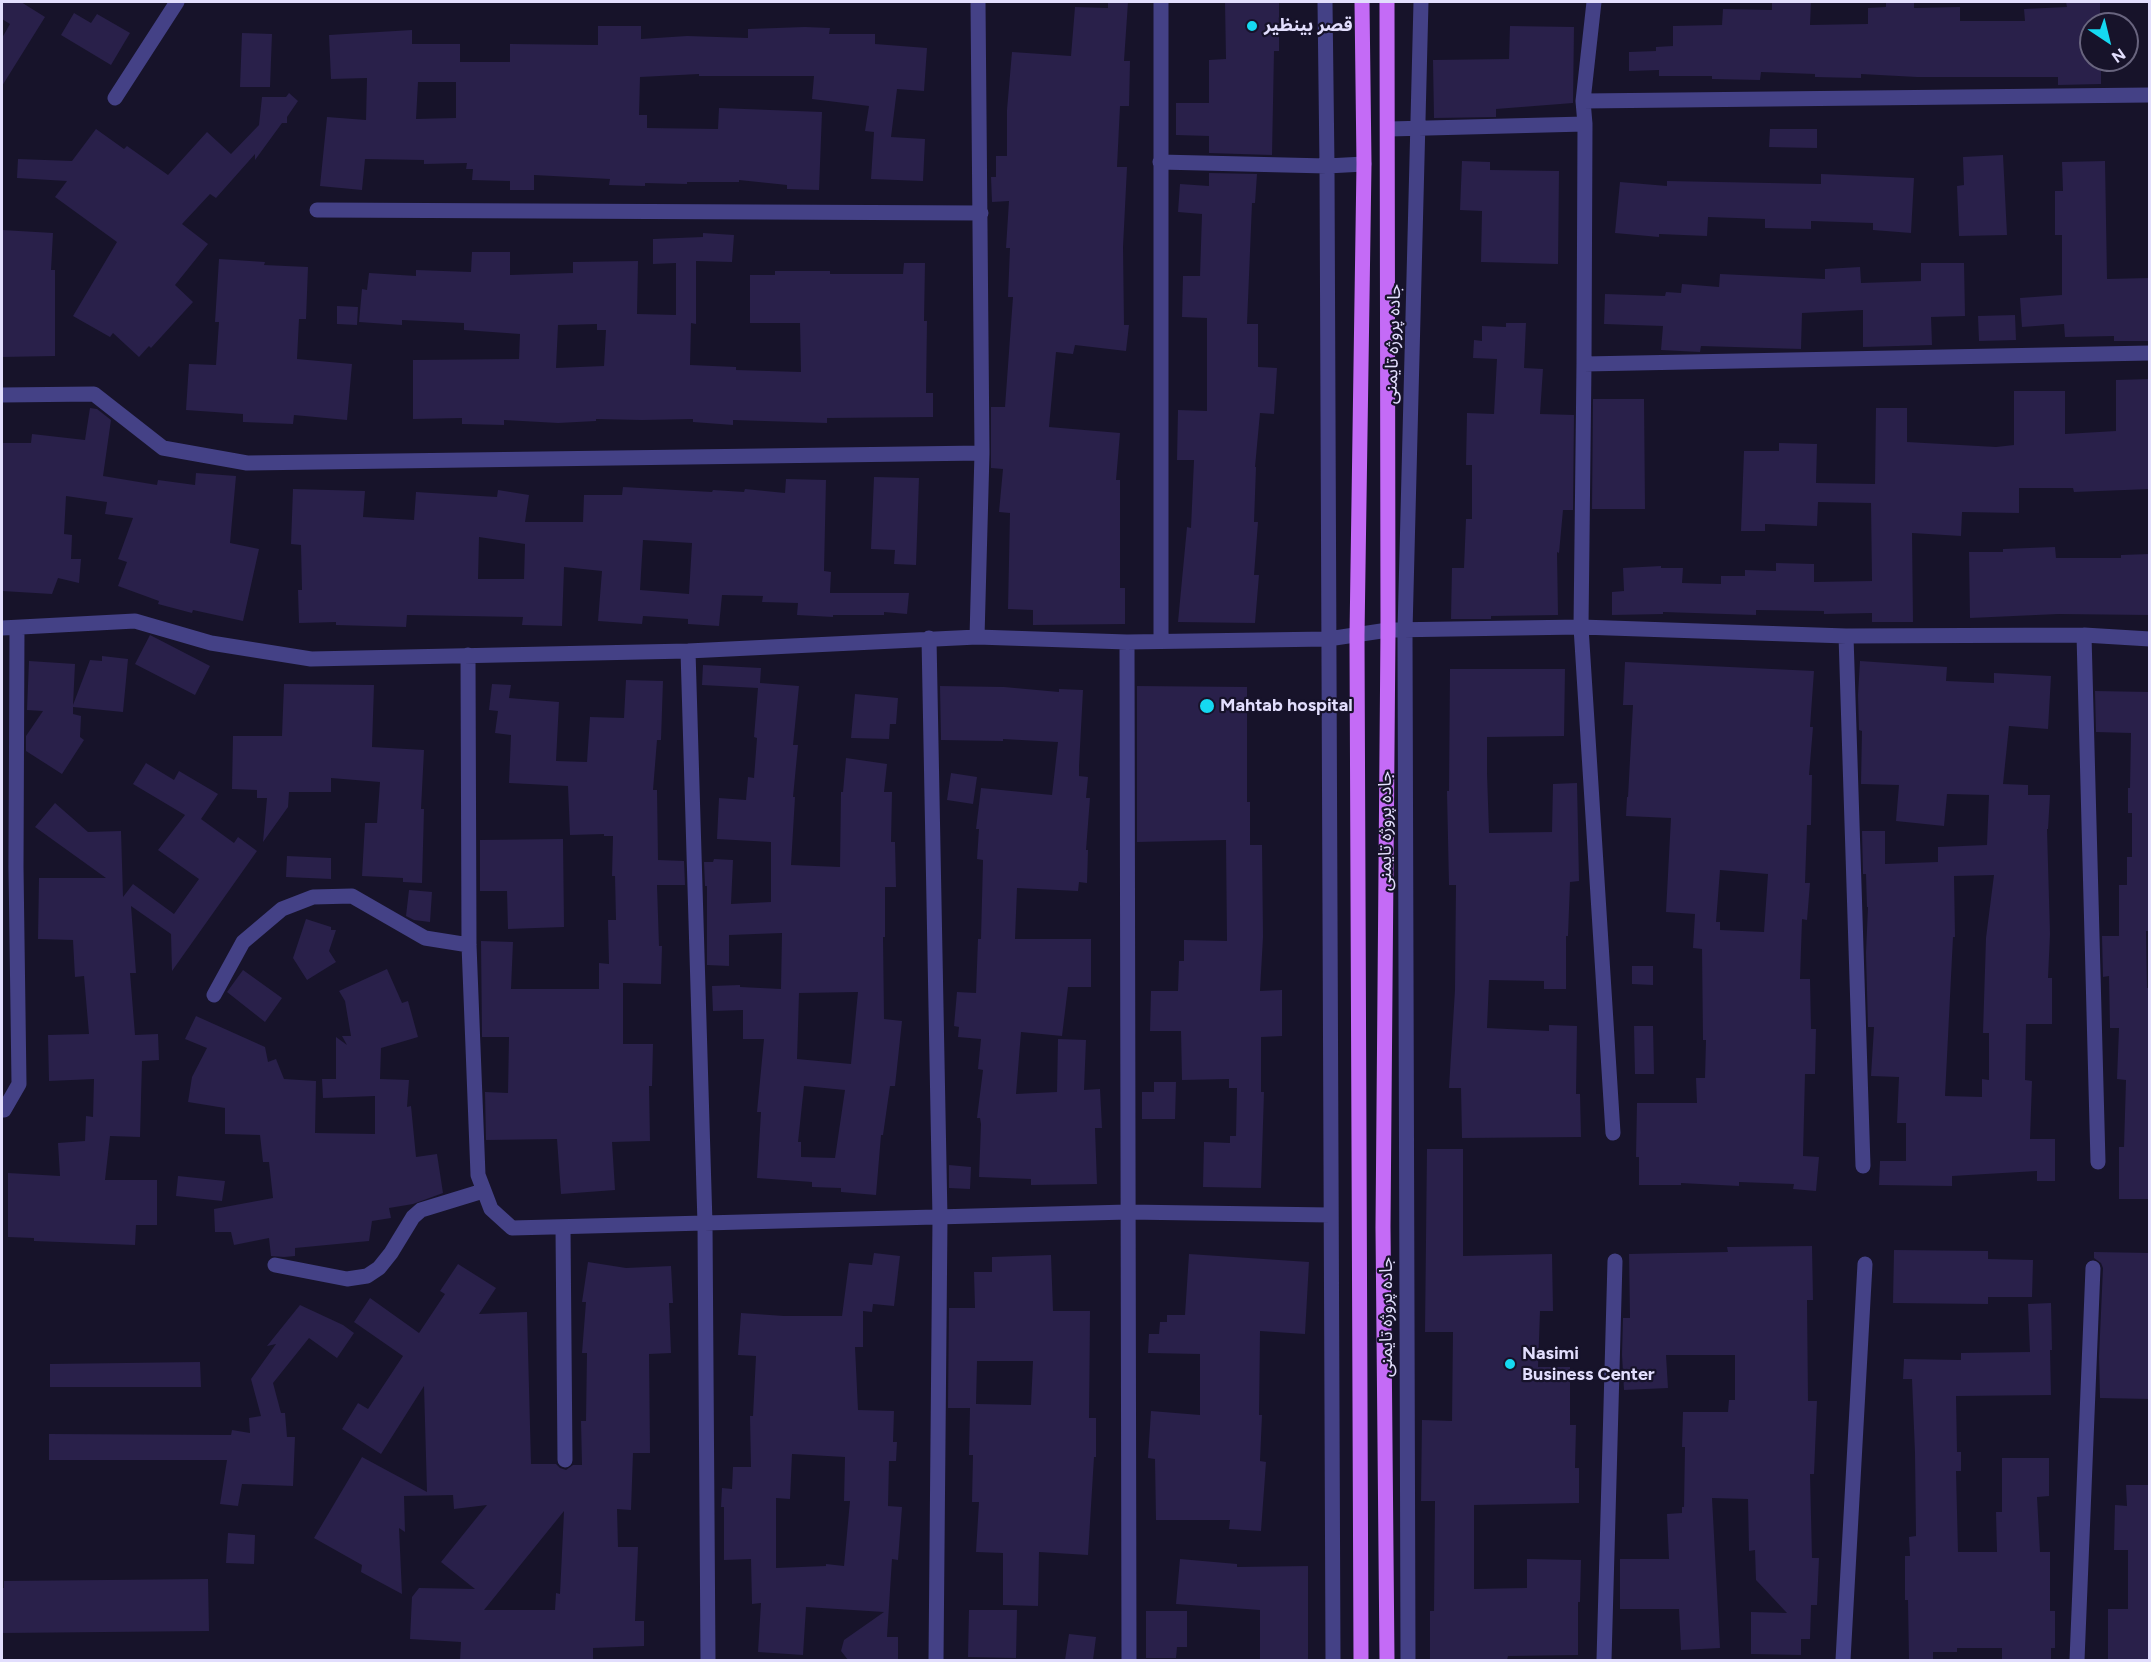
<!DOCTYPE html>
<meta charset="utf-8">
<style>
body{margin:0}
#map{position:relative;width:2151px;height:1662px;overflow:hidden;background:#17132a;font-family:Figtree,sans-serif}
canvas{display:block}
.frame{position:absolute;inset:0;border:3px solid #e2defd;pointer-events:none}
.north{position:absolute;left:2079px;top:12px;width:60px;height:60px;box-sizing:border-box;background:#17132a;border:2px solid #68647e;border-radius:50%;rotate:145deg;font-size:16px;font-weight:700;line-height:24px;text-align:center;color:#e2defd}
.north::after{content:'';display:block;margin:auto;width:21px;height:27px;background:#15d9f1;clip-path:polygon(50% 0,100% 100%,50% 72%,0 100%)}
</style>
<div id="map">
<canvas width="2151" height="1662"></canvas>
<div class="frame"></div>
<div class="north">N</div>
</div>
<script>
const ctx = document.querySelector('canvas').getContext('2d');
ctx.lineJoin = 'round';
function paint(path, color) { ctx.fillStyle = color; ctx.fill(path, 'evenodd'); }
const poly = rows => new Path2D(rows.map(r => 'M' + r).join(''));
function stroke(path, color, width, dash) { ctx.strokeStyle = color; ctx.lineWidth = width; ctx.lineCap = dash ? 'butt' : 'round'; ctx.setLineDash(dash || []); ctx.stroke(path); }
function label(font, color, halo, rows, align = 'center') {
  ctx.font = font + ' Figtree,"Noto Sans Arabic",sans-serif'; ctx.lineWidth = 4.5; ctx.setLineDash([]); ctx.textBaseline = 'middle'; ctx.strokeStyle = halo; ctx.fillStyle = color; for (const [text, x, y, turn = 0] of rows) {
    ctx.save(); ctx.translate(x, y); ctx.rotate((+turn || 0) * Math.PI / 180); ctx.textAlign = isNaN(turn) ? turn : align; if (halo) ctx.strokeText(text, 0, 0); ctx.fillText(text, 0, 0); ctx.restore();
  }
}
const building = poly([
 [2,2,21,2,45,17,2,86,2,38,10,24,2,19],
 [1108,2,1128,2,1124,61,1130,61,1129,106,1120,106,1117,167,1127,167,1123,247,1124,325,1129,325,1126,351,1075,345,1073,354,1056,352,1049,427,1120,433,1116,480,1120,480,1120,588,1125,588,1125,624,1033,625,1033,610,1008,609,1010,513,999,512,1003,469,991,468,991,407,1005,407,1013,297,1008,297,1010,248,1006,248,1009,201,992,202,991,177,996,177,996,156,1007,156,1007,110,1012,52,1071,56,1075,7,1108,8],
 [1225,2,1279,2,1279,51,1274,51,1272,155,1209,153,1209,136,1176,135,1176,103,1209,103,1209,60,1226,59],
 [1772,2,1811,2,1810,25,1868,24,1868,8,1886,7,1886,2,1914,2,1914,8,1960,7,1960,21,2025,21,2024,9,2067,7,2066,2,2100,2,2100,24,2091,24,2091,60,2101,60,2101,84,2058,85,2058,77,1917,77,1861,74,1861,78,1815,77,1815,74,1761,72,1760,80,1712,79,1712,76,1659,76,1659,70,1629,71,1629,52,1656,51,1656,47,1673,46,1673,26,1722,25,1723,9,1772,10],
 [74,13,91,23,97,14,130,33,111,65,61,35],
 [598,26,641,26,641,39,687,36,748,38,748,29,805,27,830,28,829,34,875,34,875,44,927,48,924,91,897,89,891,137,925,139,923,181,871,179,874,132,865,131,869,106,812,99,814,76,699,76,699,74,640,77,639,115,647,115,647,128,718,129,719,108,822,112,819,190,787,189,787,185,739,180,739,182,687,182,687,184,645,183,645,186,609,185,610,179,534,175,534,190,510,190,510,181,472,180,473,169,466,169,467,163,424,164,424,160,365,159,362,190,320,186,327,117,366,120,367,78,331,79,329,35,412,30,412,44,460,44,460,62,510,62,510,44,598,45],
 [418,82,456,82,456,118,416,119],
 [1510,26,1574,27,1573,103,1496,109,1496,117,1434,118,1433,60,1509,59],
 [242,33,272,34,270,87,240,87],
 [289,93,298,101,287,117,287,123,282,123,255,160,255,154,216,198,210,194,182,224,208,244,175,285,193,302,151,348,149,346,139,357,113,333,110,337,73,316,117,242,55,197,67,181,17,178,18,159,72,161,96,129,124,149,127,146,168,175,207,132,231,154,259,125,262,97,286,97],
 [1770,129,1817,129,1817,148,1769,147],
 [2003,155,2007,235,1959,236,1957,186,1964,185,1963,157],
 [1462,161,1490,162,1490,170,1559,171,1558,264,1481,262,1482,211,1460,210],
 [2105,161,2107,279,2150,278,2150,341,2114,341,2114,336,2065,337,2064,324,2022,327,2020,298,2062,295,2062,235,2055,235,2055,191,2063,191,2062,162],
 [1209,173,1257,174,1255,203,1252,203,1247,324,1258,324,1258,367,1277,368,1274,414,1260,413,1255,467,1256,467,1254,522,1258,522,1254,575,1259,575,1255,623,1178,622,1187,527,1191,528,1194,460,1177,460,1178,410,1207,411,1207,318,1182,317,1183,276,1200,276,1202,214,1178,212,1180,184,1209,186],
 [1821,174,1914,178,1911,233,1873,230,1873,223,1811,221,1811,229,1765,228,1765,219,1708,217,1707,236,1659,234,1659,237,1615,233,1620,182,1667,186,1667,181,1821,184],
 [2,230,53,233,51,270,55,270,55,356,2,357],
 [703,233,734,235,732,262,696,261,696,324,691,323,690,365,736,367,736,370,801,372,800,323,750,323,750,275,775,275,775,271,830,271,830,274,903,274,904,263,925,263,924,321,927,321,926,393,933,393,933,417,827,418,827,423,733,420,733,425,693,422,693,419,642,420,596,419,596,421,558,423,504,420,504,425,462,424,462,418,413,419,413,360,519,359,520,334,464,330,464,323,402,320,402,325,359,322,362,289,367,290,369,273,416,276,416,270,471,272,472,252,510,252,510,275,573,273,573,262,638,261,637,314,676,315,676,263,653,264,653,239,703,237],
 [597,324,597,330,606,330,604,366,556,368,558,325],
 [219,259,265,262,264,265,308,267,306,319,299,319,297,359,352,364,347,420,294,415,293,424,243,422,243,414,186,410,189,364,216,365,219,322,215,322],
 [1921,263,1964,263,1965,316,1931,317,1932,345,1863,347,1863,310,1802,313,1801,349,1701,346,1700,352,1661,350,1663,326,1604,324,1605,294,1665,296,1666,292,1681,293,1682,284,1719,287,1720,274,1825,279,1825,269,1860,267,1861,283,1921,281],
 [337,306,358,307,357,325,337,324],
 [2015,315,2016,340,1979,341,1978,316],
 [1506,323,1526,323,1524,368,1543,369,1540,414,1574,415,1573,510,1563,510,1559,553,1557,552,1558,615,1491,616,1491,619,1451,619,1452,568,1464,568,1466,519,1472,519,1472,465,1466,465,1467,413,1494,414,1497,359,1473,358,1474,340,1482,341,1482,326,1506,327],
 [2150,379,2150,489,2074,492,2073,488,2019,488,2019,513,1962,512,1961,536,1912,533,1913,622,1872,622,1872,613,1824,614,1824,611,1756,610,1756,615,1663,612,1663,614,1612,615,1612,592,1624,591,1623,568,1661,566,1661,568,1683,568,1682,583,1721,584,1721,576,1745,576,1745,570,1776,571,1776,563,1814,564,1814,582,1872,581,1871,503,1818,502,1817,526,1765,524,1765,531,1741,531,1744,451,1779,451,1779,443,1817,444,1816,483,1875,484,1876,408,1907,408,1907,442,1996,447,2014,445,2014,391,2065,391,2065,434,2116,431,2116,380],
 [1593,399,1644,399,1645,509,1592,509],
 [90,408,97,409,111,420,103,476,157,485,158,480,195,485,196,473,236,476,230,543,259,549,243,621,193,610,192,613,158,604,159,601,118,586,127,562,118,559,133,518,105,514,107,502,66,496,64,534,72,535,71,559,81,559,79,583,58,578,52,594,2,591,2,443,31,443,32,434,85,440],
 [874,477,919,478,916,565,894,564,895,550,871,549],
 [786,479,826,480,824,571,831,572,830,593,909,593,907,614,884,612,884,615,833,615,833,617,797,615,798,603,762,602,763,596,722,595,719,626,688,624,688,619,643,616,642,624,598,621,602,571,564,567,562,626,522,625,523,617,407,615,406,627,336,625,336,622,299,623,298,590,302,590,301,545,291,544,293,489,365,491,363,517,414,520,416,492,497,497,498,490,529,495,525,522,583,522,584,495,622,495,623,487,712,492,713,490,744,492,745,489,785,493],
 [479,537,525,544,524,579,478,579],
 [643,540,692,543,689,594,640,590],
 [2055,547,2056,558,2121,558,2121,555,2150,554,2150,615,2058,614,1970,618,1969,552,2003,552,2003,549],
 [150,635,210,666,195,695,135,664],
 [102,656,128,659,123,712,73,707,73,714,81,716,80,737,84,740,62,774,26,751,26,736,43,711,27,710,29,661,75,664,73,705,90,660,102,661],
 [1860,661,1947,667,1946,681,1994,683,1994,673,2051,676,2048,729,2009,726,2003,784,2028,785,2028,795,2050,795,2048,829,2047,829,2050,934,2048,978,2052,978,2052,1024,2026,1024,2025,1080,2032,1081,2030,1139,2055,1139,2055,1181,2037,1181,2037,1171,1952,1176,1952,1186,1879,1185,1880,1161,1906,1161,1906,1123,1897,1123,1899,1077,1871,1076,1874,1027,1868,1027,1866,953,1868,907,1867,907,1866,874,1863,874,1862,831,1885,831,1885,864,1938,862,1938,847,1987,845,1989,795,1947,794,1944,826,1896,821,1899,785,1861,784,1862,731,1859,730,1858,695],
 [1994,875,1986,938,1983,1033,1989,1033,1989,1080,1982,1079,1982,1097,1945,1096,1953,937,1955,937,1954,876],
 [1625,662,1814,671,1810,727,1813,727,1809,775,1812,775,1811,825,1807,825,1805,883,1810,883,1807,920,1802,919,1800,979,1810,979,1811,1029,1816,1029,1815,1074,1805,1074,1803,1156,1819,1157,1816,1191,1793,1189,1794,1184,1739,1182,1739,1186,1681,1183,1681,1185,1639,1185,1639,1157,1636,1157,1637,1103,1697,1103,1696,1078,1705,1078,1706,1040,1703,1040,1702,949,1693,948,1695,914,1666,912,1671,818,1626,816,1627,797,1628,797,1633,705,1623,705],
 [1720,870,1768,874,1764,932,1720,930,1720,922,1716,922],
 [703,665,761,668,760,683,799,686,793,745,798,745,793,797,795,797,791,865,840,867,841,792,843,792,846,758,887,764,884,792,892,792,891,842,895,842,896,887,885,887,885,937,883,937,884,1019,902,1021,895,1086,890,1086,883,1135,881,1135,876,1195,841,1192,841,1188,812,1187,812,1182,757,1178,761,1112,757,1112,764,1039,743,1039,743,1010,713,1011,712,986,740,985,740,987,781,989,782,933,729,935,729,966,707,965,707,886,705,886,704,862,713,862,714,859,733,860,731,904,771,902,771,842,717,839,719,798,746,800,748,777,754,778,757,738,754,737,758,688,702,685],
 [858,992,851,1064,797,1059,799,993],
 [804,1086,845,1090,835,1158,801,1157,801,1142,798,1142],
 [1450,669,1565,669,1564,736,1487,737,1487,773,1489,833,1552,832,1553,784,1577,783,1579,881,1570,882,1568,936,1566,936,1566,989,1544,989,1544,981,1489,980,1487,1028,1549,1031,1549,1025,1577,1026,1576,1094,1580,1094,1581,1137,1462,1138,1461,1088,1449,1088,1455,990,1456,885,1449,885,1447,791,1449,791],
 [626,680,663,681,661,740,657,740,653,790,657,790,658,860,684,861,685,885,657,885,659,946,662,946,661,984,623,983,623,1044,653,1044,652,1086,649,1086,650,1141,612,1142,615,1190,561,1194,557,1139,486,1140,485,1092,508,1093,509,1037,482,1037,481,941,513,942,511,989,599,989,599,963,609,964,608,920,616,920,615,876,612,876,613,836,604,836,604,834,570,835,568,786,509,783,511,735,495,733,498,711,489,710,492,684,511,685,509,698,559,702,556,761,587,762,590,717,624,718],
 [284,684,374,685,372,747,424,750,421,809,424,809,422,883,403,882,403,878,362,876,365,823,377,823,380,782,331,778,331,792,289,792,288,807,263,842,267,798,257,798,257,790,232,789,233,736,282,736],
 [940,686,1004,687,1059,692,1059,689,1083,690,1079,766,1079,776,1088,777,1086,798,1090,798,1086,850,1088,850,1087,883,1079,882,1078,891,1017,888,1015,939,1091,939,1091,987,1068,987,1062,1036,1021,1032,1016,1094,1057,1092,1058,1039,1086,1040,1084,1090,1100,1089,1102,1128,1095,1128,1097,1184,1031,1185,1031,1179,979,1177,981,1124,980,1118,977,1118,983,1070,978,1069,981,1039,958,1037,959,1027,954,1026,957,992,976,993,978,939,981,939,983,860,977,859,979,829,976,829,981,788,1052,795,1058,742,1003,739,1003,741,941,740],
 [1137,686,1247,687,1247,802,1250,802,1250,845,1262,845,1263,937,1260,991,1282,990,1282,1036,1261,1037,1261,1092,1264,1092,1261,1188,1203,1187,1204,1142,1230,1143,1230,1136,1236,1136,1237,1088,1229,1088,1229,1079,1182,1080,1181,1031,1150,1031,1151,991,1178,991,1179,961,1184,961,1184,940,1227,941,1226,840,1137,842],
 [2095,691,2150,692,2150,931,2146,931,2147,988,2150,988,2150,1199,2119,1199,2119,1147,2124,1147,2126,1080,2117,1079,2119,1028,2110,1028,2109,976,2103,977,2102,936,2119,936,2119,885,2127,885,2127,857,2132,857,2132,813,2128,813,2128,788,2130,788,2131,733,2096,732],
 [855,694,898,698,896,724,890,724,889,739,851,738],
 [146,763,174,780,179,771,218,794,201,819,234,843,238,837,257,851,172,971,171,934,131,906,136,973,130,973,135,1035,158,1034,159,1060,142,1061,140,1137,110,1136,105,1180,157,1180,157,1225,136,1225,135,1245,34,1241,34,1238,8,1237,8,1173,60,1176,58,1143,85,1141,86,1116,93,1117,94,1079,49,1081,48,1035,89,1034,84,976,75,977,73,940,38,939,39,878,106,878,35,827,55,803,88,832,121,831,123,897,133,884,174,914,199,879,158,850,185,815,133,784],
 [951,773,977,777,973,804,947,800],
 [563,839,564,927,508,929,507,891,480,891,480,840],
 [287,856,331,858,331,879,286,877],
 [409,890,432,892,430,922,414,920,406,916],
 [306,919,331,927,331,930,336,930,329,951,336,962,307,980,293,958],
 [1632,966,1653,966,1653,985,1632,984],
 [387,969,402,1003,408,1001,418,1037,381,1048,380,1079,409,1080,407,1107,411,1106,416,1157,437,1154,443,1193,413,1204,389,1208,391,1218,372,1221,369,1241,295,1248,295,1256,284,1257,271,1256,269,1238,234,1245,231,1232,215,1232,214,1209,273,1198,269,1162,263,1162,260,1135,225,1134,225,1108,188,1102,192,1077,207,1048,185,1039,196,1016,265,1047,268,1062,276,1059,284,1079,316,1081,315,1133,375,1134,375,1096,323,1098,322,1079,336,1079,336,1037,347,1045,342,1036,351,1036,345,1001,339,991],
 [243,970,282,998,265,1022,227,992],
 [1634,1026,1653,1026,1654,1074,1635,1074],
 [1154,1082,1176,1082,1175,1119,1142,1119,1142,1092,1154,1092],
 [1427,1149,1463,1149,1463,1256,1552,1254,1553,1311,1540,1311,1538,1367,1570,1367,1570,1425,1576,1425,1575,1468,1579,1468,1579,1503,1474,1505,1474,1589,1527,1588,1527,1559,1581,1560,1580,1602,1578,1602,1578,1655,1508,1656,1507,1660,1430,1660,1430,1611,1434,1611,1435,1501,1421,1501,1422,1420,1452,1421,1453,1332,1425,1332],
 [949,1165,971,1167,970,1189,949,1188],
 [178,1176,225,1181,222,1201,176,1196],
 [1812,1246,1813,1300,1807,1300,1808,1401,1817,1401,1814,1474,1810,1474,1812,1558,1819,1558,1817,1605,1811,1605,1810,1639,1801,1639,1801,1655,1751,1654,1751,1612,1787,1613,1756,1580,1755,1550,1749,1551,1748,1499,1712,1498,1720,1648,1681,1650,1679,1609,1620,1609,1620,1559,1669,1559,1667,1514,1682,1513,1682,1507,1684,1507,1685,1447,1682,1447,1683,1412,1728,1412,1729,1400,1735,1400,1735,1355,1666,1355,1668,1388,1624,1390,1622,1355,1623,1318,1630,1318,1629,1254,1728,1252,1727,1247],
 [1894,1250,1988,1251,1988,1259,2033,1260,2032,1297,1988,1297,1988,1304,1893,1303],
 [2094,1252,2150,1253,2150,1399,2100,1398,2099,1357,2103,1268,2101,1263,2094,1258],
 [874,1253,900,1256,894,1306,873,1304,872,1312,863,1311,863,1347,855,1347,858,1410,894,1411,893,1442,897,1442,896,1461,889,1461,888,1506,902,1507,898,1560,892,1559,887,1637,898,1637,898,1660,848,1660,841,1651,844,1640,884,1612,806,1607,803,1655,758,1652,761,1603,752,1604,751,1559,724,1560,724,1507,721,1507,722,1488,732,1489,733,1467,751,1467,750,1416,753,1416,756,1356,738,1355,741,1313,784,1316,842,1316,849,1263,872,1265],
 [792,1454,845,1457,844,1501,850,1501,844,1566,826,1564,826,1566,776,1568,776,1498,790,1499],
 [1189,1254,1309,1262,1305,1334,1260,1331,1259,1415,1262,1415,1260,1461,1266,1462,1261,1531,1229,1529,1230,1520,1156,1520,1155,1459,1148,1458,1151,1411,1200,1415,1200,1354,1148,1353,1149,1334,1159,1334,1160,1322,1167,1322,1167,1315,1185,1315],
 [1051,1255,1053,1311,1090,1311,1089,1418,1096,1418,1096,1457,1094,1457,1088,1555,1039,1552,1038,1606,1003,1605,1003,1553,976,1552,979,1502,972,1502,973,1455,969,1455,970,1408,948,1408,949,1308,975,1308,974,1272,992,1272,992,1257],
 [977,1361,1033,1361,1031,1405,976,1404],
 [588,1262,626,1268,671,1266,673,1303,669,1303,671,1353,649,1354,650,1453,633,1453,631,1510,617,1509,618,1547,638,1547,635,1621,644,1621,644,1646,593,1648,593,1660,460,1660,461,1642,410,1639,412,1597,419,1588,475,1589,441,1562,487,1505,454,1509,453,1495,404,1496,405,1532,399,1528,402,1594,361,1572,362,1565,314,1538,362,1457,427,1492,424,1386,381,1454,342,1429,358,1403,368,1409,403,1356,354,1322,370,1298,419,1333,445,1294,440,1291,458,1264,496,1288,479,1314,527,1312,531,1464,556,1464,560,1468,566,1470,573,1465,582,1465,581,1421,586,1421,587,1353,582,1353,586,1302,582,1302],
 [564,1511,560,1594,556,1593,555,1610,484,1610],
 [2051,1303,2052,1350,2050,1350,2051,1395,1956,1396,1957,1452,1961,1452,1961,1471,1956,1471,1958,1552,1997,1552,1996,1512,2002,1512,2002,1458,2049,1458,2049,1496,2037,1497,2040,1552,2050,1552,2050,1611,2055,1611,2055,1648,2051,1648,2051,1660,2002,1660,2002,1648,1957,1648,1957,1652,1933,1652,1933,1660,1909,1660,1908,1600,1905,1600,1905,1556,1910,1556,1909,1537,1916,1536,1915,1453,1912,1379,1903,1379,1904,1359,1961,1360,1961,1353,2030,1352,2028,1304],
 [300,1305,343,1325,354,1333,337,1358,309,1338,273,1383,281,1413,285,1413,287,1437,295,1437,293,1486,242,1484,238,1506,220,1504,227,1460,49,1460,49,1434,231,1435,232,1430,250,1433,249,1418,261,1416,251,1379,276,1344,267,1346],
 [200,1362,201,1387,50,1387,50,1364],
 [2126,1485,2150,1485,2150,1660,2108,1660,2108,1609,2128,1609,2128,1550,2114,1550,2115,1505,2127,1506],
 [228,1533,255,1535,254,1564,226,1563],
 [1180,1559,1237,1564,1237,1567,1308,1566,1308,1660,1260,1660,1260,1610,1176,1604],
 [208,1579,209,1631,2,1633,2,1588,4,1588,4,1581],
 [969,1610,1017,1610,1016,1658,968,1657],
 [1146,1611,1187,1611,1187,1647,1177,1647,1176,1658,1146,1658],
 [1069,1634,1096,1637,1093,1660,1065,1660]
]);
const minor = poly([
 [1161,2,1161,640],
 [1325,2,1327,166,1333,1660],
 [1594,2,1583,101,1585,124,1584,364,1581,627,1613,1133],
 [115,98,177,2],
 [1583,101,2150,95],
 [1389,129,1585,124],
 [1160,162,1327,166,1364,164],
 [317,210,981,213],
 [1584,364,2150,353],
 [2,395,94,394,163,448,247,463,982,453],
 [2,628,135,621,211,643,311,659,688,651,977,637,1127,642,1328,639,1388,630,1581,627,1846,636,2084,635,2150,639],
 [2084,635,2098,1162],
 [1846,636,1863,1166],
 [977,637,982,453,978,2],
 [929,638,940,1218,936,1660],
 [1127,642,1129,1660],
 [688,651,705,1224,708,1660],
 [468,655,469,945,478,1175,491,1209,512,1228,1128,1212,1330,1215],
 [214,995,243,942,282,909,313,897,352,896,425,938,469,945],
 [2,1110,4,1110,19,1084,16,867,17,628],
 [563,1228,565,1460],
 [275,1265,347,1279,367,1276,379,1268,391,1253,413,1217,421,1210,483,1191],
 [1408,1660,1405,631,1421,2],
 [1604,1660,1615,1261],
 [1843,1660,1865,1264],
 [2077,1660,2093,1268]
]);
const major = poly([
 [1387,2,1388,630,1383,1227,1387,1660],
 [1361,1660,1357,635,1364,164,1362,2]
]);
const markers = [
 [1252,26,6,"#15d9f1"],
 [1207,706,8,"#15d9f1"],
 [1510,1364,6,"#15d9f1"]
];
const poiNames = [
 ["قصر بینظیر",1264,26],
 ["Mahtab hospital",1220,706],
 ["Nasimi",1522,1354],
 ["Business Center",1522,1375]
];
const streetNames = [
 ["جاده پروژه تایمنی",1393,344,-88],
 ["جاده پروژه تایمنی",1386,831,-90],
 ["جاده پروژه تایمنی",1387,1317,-90]
];
paint(building, '#29204a');
stroke(minor, '#444186', 15);
stroke(major, '#c46bf6', 15);
for (const [x, y, r, color] of markers) { const dot = new Path2D(); dot.arc(x, y, r, 0, 2 * Math.PI); ctx.fillStyle = color; ctx.fill(dot); stroke(dot, '#17132a', 2); }
label('bold 18px', '#e2defd', '#17132a', poiNames, 'left');
label('18px', '#e2defd', '#17132a', streetNames);
</script>
